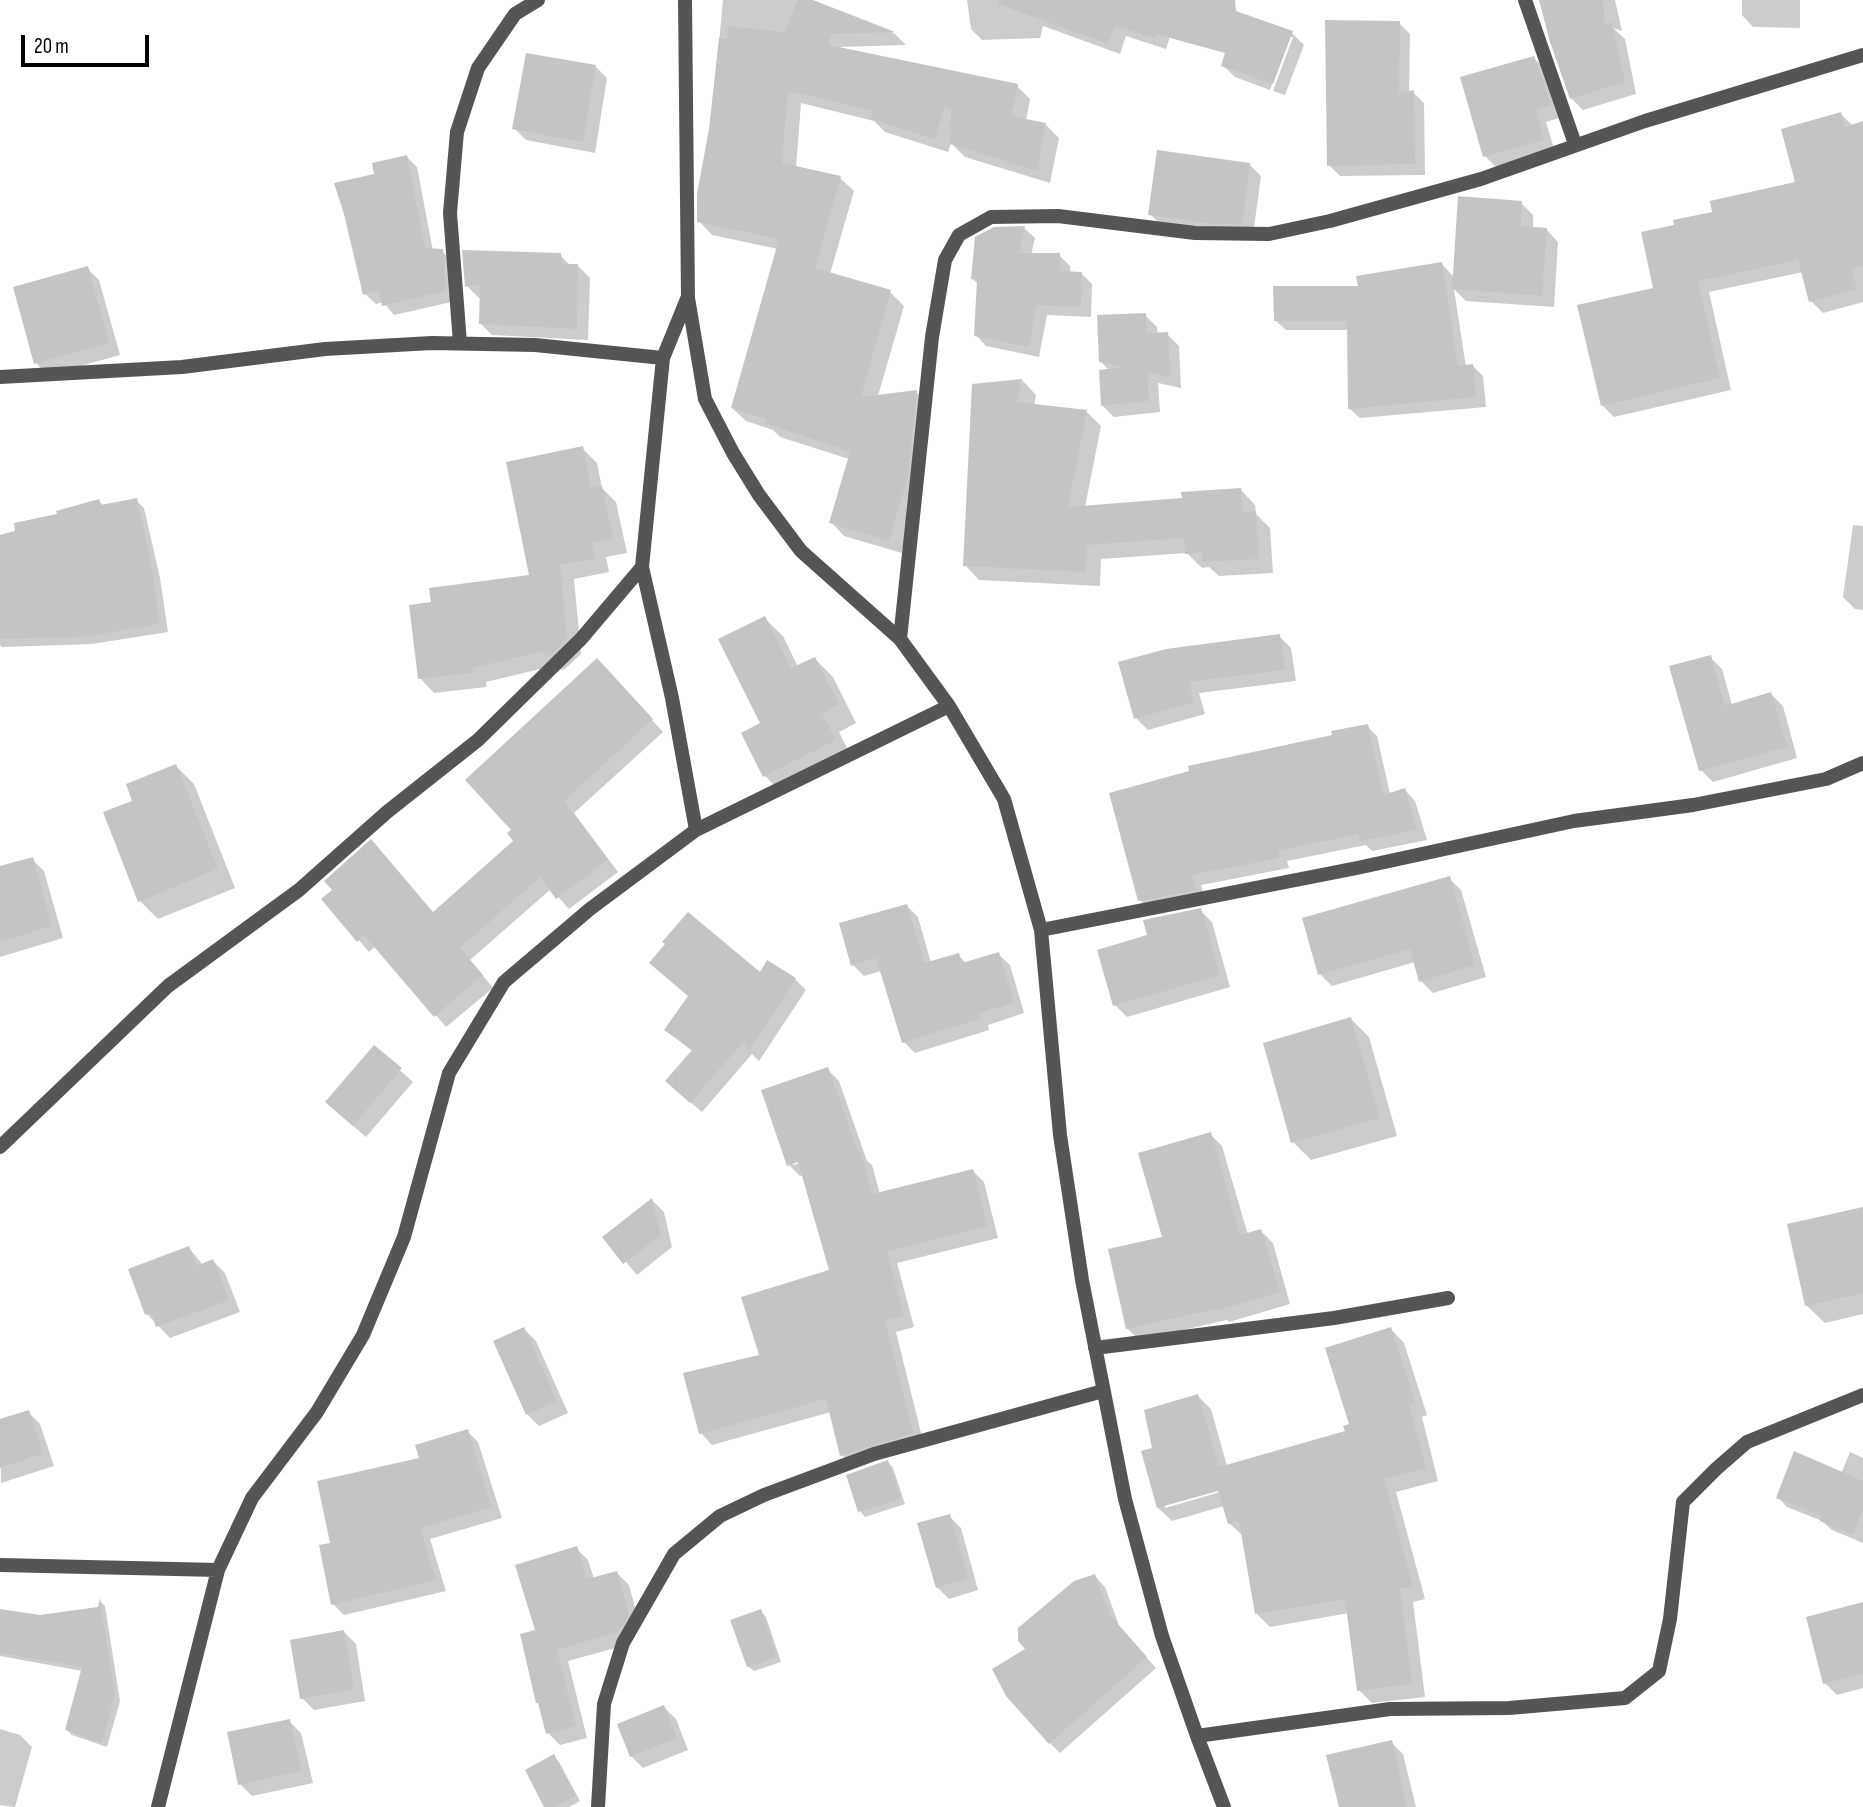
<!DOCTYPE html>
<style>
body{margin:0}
#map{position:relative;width:1863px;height:1807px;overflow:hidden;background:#fff;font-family:"Sofia Sans Condensed",sans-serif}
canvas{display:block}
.scale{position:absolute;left:21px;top:35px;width:128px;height:32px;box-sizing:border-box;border:4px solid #000;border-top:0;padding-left:9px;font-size:21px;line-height:24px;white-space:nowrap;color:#000;-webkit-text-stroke:5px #fff;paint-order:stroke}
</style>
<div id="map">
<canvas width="1863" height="1807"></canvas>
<div class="scale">20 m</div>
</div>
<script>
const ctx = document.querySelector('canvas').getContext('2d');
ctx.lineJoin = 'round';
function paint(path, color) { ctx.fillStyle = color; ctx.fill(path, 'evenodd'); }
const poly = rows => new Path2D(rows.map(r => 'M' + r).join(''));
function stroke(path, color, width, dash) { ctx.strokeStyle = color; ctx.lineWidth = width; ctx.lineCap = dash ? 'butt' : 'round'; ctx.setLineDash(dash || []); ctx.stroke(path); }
const shadow = poly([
 [723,0,808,0,894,33,906,45,837,47,1017,86,1030,99,1026,121,1046,125,1059,138,1050,183,965,157,951,143,948,152,885,132,874,121,801,103,796,168,840,178,854,191,830,274,890,292,904,306,878,396,916,392,930,406,902,553,844,536,831,522,849,459,780,437,773,430,746,421,732,408,778,249,712,235,699,221,711,129],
 [967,0,1171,0,1175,21,1166,49,1126,36,1120,54,1043,26,1040,38,982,40,971,29],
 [1545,0,1615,0,1622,31,1613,28,1625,39,1636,94,1583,110,1571,98],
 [1742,0,1800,0,1800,28,1753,27,1742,15],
 [1240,14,1292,33,1304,45,1285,95,1273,91,1293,37,1289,37,1270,90,1235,77,1223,65],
 [1399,23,1410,34,1409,93,1413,92,1424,103,1425,175,1340,176,1329,165],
 [1534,58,1546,70,1562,117,1546,122,1555,152,1497,168,1485,156],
 [595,66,607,78,595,153,526,140,514,128],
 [1841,114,1853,126,1863,123,1863,302,1823,313,1811,301,1803,272,1709,292,1731,390,1614,417,1602,405,1655,290,1676,227,1798,184],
 [407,157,417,167,433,251,442,251,453,262,456,301,394,315,383,302,376,304,365,294,376,176],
 [1249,164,1261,176,1253,235,1162,226,1150,214],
 [1521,203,1533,215,1533,229,1546,229,1558,242,1554,307,1466,301,1454,289,1466,367,1473,366,1483,376,1486,407,1360,418,1349,408,1349,330,1286,330,1275,320,1360,288,1442,264,1454,277],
 [1024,228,1035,238,1031,255,1059,255,1070,266,1070,273,1081,273,1092,284,1091,317,1047,315,1039,357,986,346,976,335,978,284,973,279],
 [560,255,571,266,578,266,590,278,588,340,492,335,480,323,481,297,479,298,467,286],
 [87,268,99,280,120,355,48,375,36,363],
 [1145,315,1157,327,1158,335,1167,334,1179,346,1181,388,1158,383,1160,412,1114,417,1102,405,1110,371,1101,362],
 [1022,380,1036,395,1034,406,1086,411,1101,426,1085,507,1183,500,1241,490,1255,505,1256,514,1270,528,1273,573,1219,576,1209,567,1202,568,1187,553,1101,559,1100,586,979,580,965,565],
 [582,448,597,463,602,488,616,502,627,553,606,557,609,572,574,579,581,654,565,669,561,670,557,665,486,682,486,687,434,693,420,678,433,604,531,577],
 [136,500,144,508,160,578,168,632,92,644,2,647,0,645,0,536,99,501,104,506],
 [1853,525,1863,526,1863,610,1855,609,1843,597],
 [764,618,783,636,798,667,815,659,833,677,856,723,839,732,852,758,783,794,765,776,763,723],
 [1279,636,1291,648,1296,681,1199,693,1205,714,1148,730,1136,718,1120,663],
 [1710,657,1722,669,1732,705,1771,694,1783,706,1797,758,1713,782,1701,770],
 [608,672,663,732,574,813,618,872,569,909,551,889,470,960,493,988,446,1027,376,946,369,952,324,899,434,914,515,841],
 [1367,726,1377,736,1390,794,1405,790,1415,801,1427,840,1372,851,1366,845,1287,861,1289,868,1201,885,1205,900,1150,911,1140,900,1334,736],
 [176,766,194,784,235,888,158,919,140,901,135,802],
 [32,859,44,871,63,938,0,957,0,868],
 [1449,878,1461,890,1486,977,1433,993,1421,981,1415,962,1332,986,1320,974],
 [907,906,918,917,931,963,958,955,967,964,998,954,1010,965,1024,1013,988,1025,989,1030,915,1053,904,1042,881,971,864,976,853,965],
 [1200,910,1212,922,1230,987,1127,1017,1115,1005,1149,936],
 [767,963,795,979,806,990,759,1061,752,1054,702,1112,677,1091,693,1052,667,1030,760,975],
 [1351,1019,1369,1037,1397,1136,1311,1160,1293,1142],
 [374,1047,413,1082,366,1137,339,1114],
 [827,1069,839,1081,867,1161,872,1165,880,1194,973,1171,984,1182,998,1238,897,1263,914,1327,896,1332,924,1445,853,1467,842,1455,831,1412,712,1445,701,1433,831,1271,803,1175,800,1176,789,1165],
 [807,1161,793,1165,793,1162],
 [1210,1134,1222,1146,1248,1235,1261,1231,1273,1243,1290,1304,1229,1322,1227,1320,1139,1340,1127,1328],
 [652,1200,664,1212,672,1247,637,1275,605,1237],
 [1863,1209,1863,1314,1825,1323,1806,1305],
 [189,1248,203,1265,213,1261,225,1273,240,1312,170,1338,147,1314,130,1270],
 [524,1329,536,1341,568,1413,539,1426,527,1414],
 [1391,1329,1404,1343,1427,1415,1422,1417,1438,1481,1396,1492,1425,1599,1413,1602,1425,1697,1372,1703,1359,1690,1349,1613,1270,1627,1257,1614,1244,1537,1229,1523,1224,1506,1172,1521,1158,1508,1154,1450,1198,1396,1211,1409,1227,1466,1347,1432],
 [1226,1487,1227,1490,1165,1508,1165,1504],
 [28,1412,40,1424,54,1466,1,1483,0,1421],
 [467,1431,478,1442,502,1518,430,1539,446,1591,344,1615,333,1604,332,1544,422,1459],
 [1850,1452,1863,1458,1863,1543,1832,1530,1822,1521,1787,1507,1778,1497,1841,1474],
 [888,1462,893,1468,905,1504,865,1517,860,1511],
 [949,1516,961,1528,978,1590,949,1599,937,1587],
 [576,1548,588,1560,594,1579,617,1573,629,1585,640,1626,630,1644,568,1661,587,1738,560,1745,548,1733,537,1631],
 [1095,1576,1105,1587,1120,1628,1156,1668,1060,1753,1050,1743,1027,1649],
 [101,1602,105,1606,120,1701,107,1747,72,1735,67,1730,82,1671,0,1656,0,1611,40,1617,99,1608],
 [1863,1604,1863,1688,1837,1695,1825,1683],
 [761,1611,766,1617,781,1662,754,1671,748,1666],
 [344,1632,356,1644,365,1701,314,1710,302,1698],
 [664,1707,676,1719,688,1750,643,1768,631,1756],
 [289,1721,301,1733,313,1783,252,1796,240,1784],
 [0,1729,20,1735,32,1747,15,1807,0,1805],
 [1391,1742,1403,1754,1416,1807,1340,1807],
 [554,1757,559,1762,580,1801,569,1807,546,1807]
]);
const building = poly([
 [798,0,813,0,895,32,830,34,829,45,1018,84,1011,116,1046,123,1037,171,950,144,951,109,944,108,935,139,870,119,873,111,788,91,782,163,841,176,815,268,891,290,861,397,917,390,908,477,889,541,829,523,850,452,765,423,766,419,731,408,779,239,697,222,697,194,709,129,719,38,727,39,728,26,785,32],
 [999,0,1235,0,1236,11,1293,31,1273,84,1221,66,1225,53,1156,34,1155,38,1115,26,1108,44,998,4],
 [1539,0,1603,0,1605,24,1612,22,1625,82,1570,99,1550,42],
 [1325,20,1400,21,1399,94,1414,90,1415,164,1327,166],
 [526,53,596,65,583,142,512,129],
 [1534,56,1551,105,1536,110,1544,140,1483,157,1460,77],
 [1841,112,1845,127,1863,121,1863,266,1851,269,1857,289,1809,302,1798,260,1698,281,1720,378,1601,406,1577,305,1653,288,1641,232,1674,225,1673,220,1712,212,1710,201,1795,182,1781,129],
 [1157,150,1250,163,1242,224,1213,224,1148,215],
 [407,155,425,248,443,249,446,291,382,306,379,290,363,295,344,214,334,183,374,174,372,163],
 [1458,196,1522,201,1521,226,1547,228,1542,296,1452,289],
 [1025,226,1019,253,1060,253,1060,271,1082,272,1081,307,1037,305,1029,347,974,336,977,280,971,279,975,237,994,227],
 [462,250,561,253,562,264,578,264,577,329,479,324,480,284,465,287],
 [1442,262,1458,366,1473,364,1476,397,1348,409,1347,321,1274,321,1273,286,1358,286,1356,276],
 [88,266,109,343,34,364,13,287],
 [1146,313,1147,333,1168,332,1170,377,1147,372,1149,401,1101,406,1099,370,1123,367,1099,362,1097,315],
 [1022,379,1017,402,1087,410,1068,507,1182,498,1181,492,1241,488,1243,512,1256,511,1259,559,1202,562,1202,552,1185,554,1184,538,1087,545,1086,572,963,566,972,384],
 [583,446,591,488,602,486,613,539,592,543,596,558,560,565,567,639,551,655,545,656,544,651,472,668,473,673,418,679,409,605,431,602,429,588,529,575,506,462],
 [137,498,152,569,160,624,83,637,0,639,0,535,15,531,14,523,57,514,56,511,99,499,101,505],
 [765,616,791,668,815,657,839,704,822,714,836,740,763,777,741,733,760,723,718,639],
 [1280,634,1285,670,1189,682,1194,702,1134,719,1118,662,1166,649],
 [1711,655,1725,706,1771,692,1787,747,1699,771,1669,666],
 [597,658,653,719,564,801,608,860,556,899,540,877,460,948,483,975,434,1017,364,935,357,942,321,899,332,890,324,881,371,839,433,912,513,841,507,833,511,830,465,780],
 [1368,724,1383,795,1405,788,1417,830,1360,841,1358,834,1278,851,1279,858,1192,875,1196,890,1138,901,1109,793,1189,771,1188,766,1332,735,1331,731],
 [176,764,218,869,138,902,103,812,132,801,126,784],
 [33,857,52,926,0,942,0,866],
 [1450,876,1475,965,1419,982,1410,949,1318,975,1302,918],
 [907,904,924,963,959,953,962,963,999,952,1014,1002,978,1014,979,1019,902,1043,876,958,851,966,839,923],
 [1201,908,1220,975,1113,1006,1097,950,1147,935,1143,920],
 [688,912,760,972,767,960,796,978,748,1052,744,1041,690,1103,665,1081,692,1050,664,1030,688,996,649,963,665,944,662,942],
 [1351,1017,1380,1118,1291,1143,1263,1043],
 [374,1045,402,1068,353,1126,325,1102],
 [828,1067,858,1152,861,1152,872,1194,973,1169,987,1226,887,1252,904,1316,885,1321,913,1433,840,1456,826,1399,699,1434,683,1373,759,1355,741,1297,829,1270,798,1162,787,1166,761,1090],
 [1211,1132,1240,1235,1261,1229,1280,1292,1215,1311,1215,1309,1126,1329,1108,1249,1162,1237,1138,1153],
 [652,1198,661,1235,623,1264,602,1237],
 [1863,1207,1863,1293,1805,1306,1787,1224],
 [189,1246,197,1266,213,1259,229,1300,156,1327,151,1313,145,1315,128,1269],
 [524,1327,557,1401,526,1415,493,1341],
 [1391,1327,1415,1402,1409,1404,1426,1468,1384,1479,1413,1586,1400,1589,1412,1684,1357,1691,1345,1599,1255,1614,1239,1521,1228,1524,1218,1491,1157,1508,1141,1451,1152,1448,1144,1410,1198,1394,1219,1467,1345,1431,1343,1426,1349,1424,1325,1348],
 [29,1410,43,1454,0,1468,0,1419],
 [468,1429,491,1507,420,1528,436,1580,331,1605,319,1545,330,1543,317,1481,419,1458,415,1445],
 [1794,1451,1863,1481,1863,1510,1853,1535,1820,1521,1822,1516,1776,1498],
 [888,1460,901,1499,858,1512,846,1475],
 [950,1514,968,1578,936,1588,917,1523],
 [577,1546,587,1579,617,1571,629,1614,618,1632,557,1650,576,1726,546,1734,538,1703,536,1703,520,1634,535,1630,515,1565],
 [1095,1574,1110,1615,1147,1657,1049,1744,1006,1696,992,1669,1025,1649,1018,1641,1018,1628,1074,1581],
 [100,1598,115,1695,102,1743,65,1730,82,1667,0,1653,0,1609,40,1615,98,1607],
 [1863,1602,1863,1674,1823,1684,1806,1617],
 [761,1609,777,1657,747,1667,730,1620],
 [344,1630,354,1689,300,1699,290,1640],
 [664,1705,677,1738,630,1757,617,1724],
 [290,1719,302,1771,238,1785,227,1732],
 [1392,1740,1407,1807,1339,1807,1326,1755],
 [554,1754,576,1796,554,1807,544,1807,525,1770]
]);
const minor = poly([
 [685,0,688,298,705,399,733,453,759,495,801,551,900,639,949,706,1004,799,1041,930,1060,1135,1082,1280,1125,1499,1162,1636,1197,1736,1224,1807],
 [1525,0,1575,144],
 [687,299,663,358,642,567,672,698,696,830],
 [460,343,450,213,457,132,478,68,515,14,538,0],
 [0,377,182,367,325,349,432,343,535,345,663,358],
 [900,639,932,337,945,260,959,235,991,217,1058,216,1195,233,1269,234,1330,221,1481,179,1645,121,1863,55],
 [1041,930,1357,868,1574,821,1693,805,1826,779,1863,763],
 [0,1147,168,986,299,890,387,812,478,740,581,639,642,567],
 [1095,1348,1334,1318,1448,1298],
 [0,1565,218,1570],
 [1197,1736,1390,1709,1509,1708,1625,1698,1659,1671,1670,1619,1683,1502,1716,1469,1747,1442,1863,1395],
 [158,1807,218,1570,252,1498,317,1412,363,1335,404,1237,449,1073,504,982,590,909,696,830,949,706],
 [598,1807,604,1704,623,1643,674,1554,720,1516,764,1495,874,1454,1103,1391]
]);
paint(shadow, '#0003');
paint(building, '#c4c4c4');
stroke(minor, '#555', 14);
</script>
